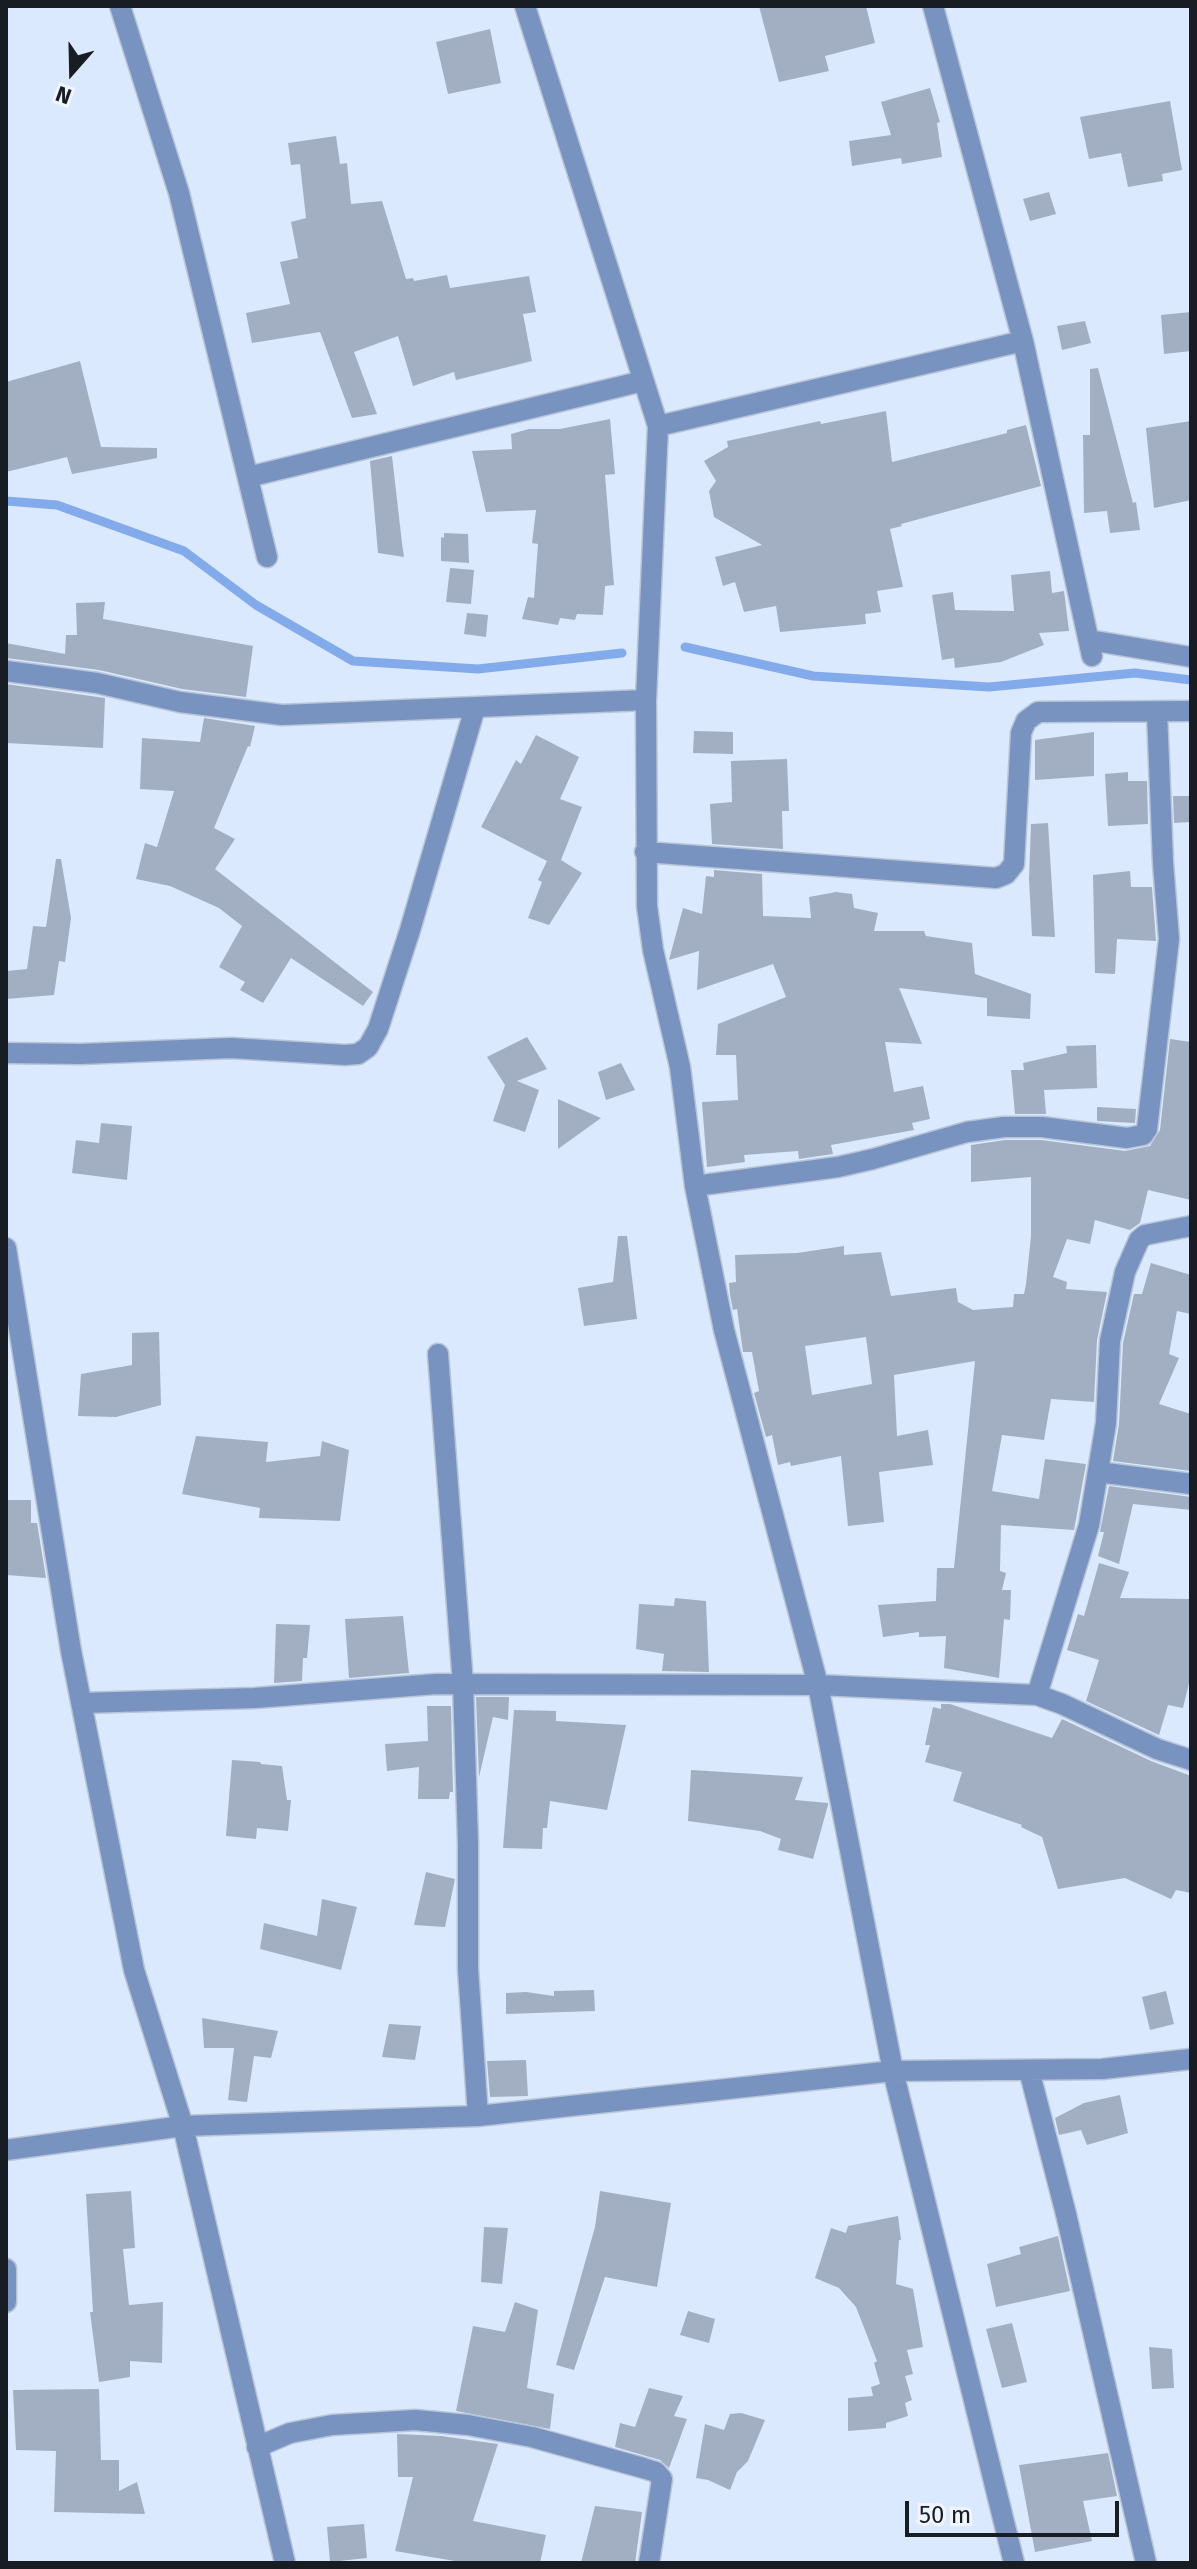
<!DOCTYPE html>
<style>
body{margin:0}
#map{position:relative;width:1197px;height:2569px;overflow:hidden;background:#dbe9fe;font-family:"Fira Sans",sans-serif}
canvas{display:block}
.frame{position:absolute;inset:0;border:8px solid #181d24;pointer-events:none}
.north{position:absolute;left:32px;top:32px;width:80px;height:80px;-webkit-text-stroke:6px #f0f5fe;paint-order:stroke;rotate:200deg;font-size:22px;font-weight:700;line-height:32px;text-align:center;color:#181d24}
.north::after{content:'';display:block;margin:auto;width:28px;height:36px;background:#181d24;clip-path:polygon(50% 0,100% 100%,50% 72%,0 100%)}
.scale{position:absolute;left:905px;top:2501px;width:214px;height:36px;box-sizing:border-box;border:4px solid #181d24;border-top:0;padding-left:10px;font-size:24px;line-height:28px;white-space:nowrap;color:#181d24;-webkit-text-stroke:6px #f0f5fe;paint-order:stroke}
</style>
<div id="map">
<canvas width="1197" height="2569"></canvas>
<div class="frame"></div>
<div class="north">N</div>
<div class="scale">50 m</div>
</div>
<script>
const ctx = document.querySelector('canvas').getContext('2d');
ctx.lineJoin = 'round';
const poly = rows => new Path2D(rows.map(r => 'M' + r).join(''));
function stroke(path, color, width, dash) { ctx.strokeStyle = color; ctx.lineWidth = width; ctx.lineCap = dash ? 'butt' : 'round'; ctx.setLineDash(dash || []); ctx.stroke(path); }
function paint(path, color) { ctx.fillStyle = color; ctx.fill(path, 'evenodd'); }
const stream = poly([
 [6,501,57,505,184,551,256,605,353,661,478,669,622,653],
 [685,647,813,676,989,687,1135,673,1191,680]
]);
const building = poly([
 [759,6,866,6,875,43,825,56,829,71,779,82],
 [490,29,501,83,448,94,436,42],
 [930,88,940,122,937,123,942,157,902,164,901,158,852,166,849,141,891,135,881,102],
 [1170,101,1182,170,1162,174,1163,181,1128,187,1121,153,1089,159,1080,117],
 [336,136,340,164,347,163,351,204,382,201,406,279,413,278,414,281,447,275,450,288,529,276,536,312,523,314,532,361,456,380,454,372,413,386,398,336,354,352,377,414,352,418,320,332,252,343,246,313,290,304,280,262,298,258,291,222,306,218,300,164,291,165,288,143],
 [1049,192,1056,214,1030,221,1023,199],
 [1191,312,1191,351,1164,354,1161,315],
 [1085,321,1091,343,1062,350,1057,326],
 [80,361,101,447,157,448,157,458,72,474,67,457,6,472,6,382],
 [1098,368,1133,503,1136,502,1140,530,1110,533,1107,511,1084,513,1083,435,1090,435,1090,369],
 [886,411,892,462,1007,433,1007,430,1026,425,1041,486,901,524,902,526,890,529,903,587,877,591,881,612,865,614,866,624,780,632,776,606,744,612,735,582,723,586,715,557,762,545,714,517,709,491,716,481,704,461,728,447,727,441,820,421,821,424],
 [610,419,615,474,605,475,614,585,605,586,603,615,577,614,575,620,560,618,558,625,522,619,528,597,534,598,538,544,532,543,536,510,486,512,472,451,512,449,511,434,529,429,560,429],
 [1191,421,1191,500,1154,508,1146,428],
 [392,456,402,543,404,557,378,553,370,461],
 [444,533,468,534,469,563,441,561,441,537,444,538],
 [450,568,474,570,471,604,446,602],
 [1050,571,1052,593,1064,591,1069,631,1039,633,1044,645,1001,662,955,668,954,658,942,660,932,595,953,592,955,610,1014,611,1011,575],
 [105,602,103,619,253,646,246,697,182,689,99,670,6,658,6,643,65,654,66,635,77,635,76,603],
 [467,613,488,615,486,637,464,634],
 [6,684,105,698,103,748,6,743],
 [204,718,255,726,250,747,248,746,214,828,235,839,215,869,373,992,363,1006,291,958,263,1003,240,990,245,982,219,967,242,926,219,908,170,886,136,879,145,843,157,847,174,791,140,789,142,738,200,742],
 [694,731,733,732,733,754,693,753],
 [1094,732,1094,776,1035,780,1035,740],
 [536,735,579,757,560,799,582,807,561,860,582,873,549,925,528,918,542,882,538,880,547,861,481,827,516,760,521,764],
 [787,759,789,811,782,811,783,849,712,844,710,804,732,802,731,761],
 [1128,772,1128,781,1147,781,1148,824,1108,826,1105,774],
 [1173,796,1191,796,1191,822,1174,823],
 [1048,823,1055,937,1032,936,1029,879,1031,824],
 [56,859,61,859,71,918,65,962,59,961,54,995,6,999,6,971,27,969,33,926,46,927],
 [714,870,762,874,763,916,811,918,809,897,836,892,852,894,854,908,878,913,874,931,924,931,926,936,972,943,975,974,1031,994,1030,1019,987,1016,987,998,899,988,922,1044,885,1042,894,1092,923,1086,930,1119,912,1123,914,1130,831,1145,833,1154,799,1159,798,1151,744,1155,745,1162,707,1167,702,1102,738,1100,736,1055,716,1055,718,1024,786,997,773,964,697,990,699,951,669,960,683,908,702,914,706,876,714,877],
 [1130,871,1131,887,1152,887,1156,941,1117,939,1115,974,1095,973,1093,875],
 [527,1037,547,1069,517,1081,539,1090,525,1132,493,1121,505,1085,487,1057],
 [1170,1039,1191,1042,1191,1200,1148,1190,1140,1223,1130,1230,1095,1220,1090,1244,1067,1239,1053,1277,1067,1282,1066,1289,1107,1292,1097,1340,1094,1402,1051,1399,1044,1440,1002,1435,992,1491,1039,1499,1045,1459,1086,1464,1074,1530,1001,1525,1000,1571,1006,1573,1002,1590,1011,1590,1010,1620,1004,1619,999,1678,944,1668,946,1636,919,1637,919,1632,883,1637,878,1605,936,1601,937,1568,954,1568,975,1361,894,1375,897,1436,928,1430,933,1465,879,1472,884,1522,848,1526,841,1456,791,1466,790,1462,778,1465,772,1435,766,1437,754,1393,759,1391,752,1352,743,1352,737,1309,733,1310,730,1295,729,1283,736,1282,735,1255,797,1253,844,1246,844,1255,881,1252,891,1296,956,1288,958,1302,973,1310,1013,1307,1014,1294,1024,1294,1026,1284,1031,1236,1031,1177,971,1182,971,1145,1005,1140,1041,1140,1125,1151,1150,1146,1160,1130],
 [866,1337,872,1384,812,1395,805,1346],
 [1096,1045,1097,1088,1044,1090,1046,1114,1015,1114,1011,1070,1024,1070,1023,1063,1067,1053,1066,1046],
 [621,1063,635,1090,606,1100,598,1072],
 [558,1099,601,1118,558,1149],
 [1097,1107,1136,1109,1135,1123,1097,1121],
 [101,1123,132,1126,127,1180,72,1173,76,1140,99,1143],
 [618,1236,627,1236,637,1319,584,1326,578,1288,613,1282],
 [1151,1263,1191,1275,1191,1314,1177,1311,1169,1354,1179,1358,1159,1404,1191,1414,1191,1471,1113,1461,1119,1424,1123,1343,1134,1294,1142,1294],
 [159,1332,161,1405,116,1417,78,1416,81,1374,132,1365,132,1333],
 [196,1436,268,1442,266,1462,320,1456,322,1441,349,1450,340,1521,259,1518,260,1508,182,1494],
 [1109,1486,1191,1497,1191,1510,1133,1504,1119,1564,1098,1556,1104,1532,1100,1532],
 [6,1500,31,1500,31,1523,37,1523,46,1578,6,1575],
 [1099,1563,1129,1572,1120,1598,1191,1599,1191,1675,1183,1708,1168,1705,1159,1735,1086,1701,1099,1660,1067,1650,1078,1614,1084,1616],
 [675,1598,706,1601,709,1672,662,1671,664,1654,636,1649,639,1604,674,1606],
 [403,1616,409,1673,349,1678,345,1619],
 [276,1624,310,1625,307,1658,303,1658,302,1681,274,1683],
 [476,1697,509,1697,508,1720,493,1717,479,1777],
 [941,1704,950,1704,1052,1738,1062,1719,1151,1761,1191,1776,1191,1893,1176,1890,1171,1899,1125,1878,1058,1889,1042,1837,1021,1827,1022,1825,953,1801,962,1772,925,1762,930,1745,925,1745,933,1707,941,1709],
 [427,1706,451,1706,453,1792,450,1792,449,1799,418,1799,419,1767,387,1771,385,1744,428,1741],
 [514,1710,556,1711,556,1721,626,1725,607,1810,550,1801,547,1828,543,1828,542,1849,503,1848],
 [232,1760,260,1762,261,1764,282,1766,287,1800,291,1800,288,1831,257,1828,256,1839,226,1836],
 [691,1770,803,1777,795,1800,828,1803,828,1805,813,1859,778,1850,781,1839,760,1831,688,1821],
 [426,1872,455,1879,445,1927,414,1925],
 [322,1899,357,1907,341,1970,260,1949,264,1923,317,1936],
 [594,1990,595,2011,506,2014,506,1993,526,1992,554,1996,554,1991],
 [1166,1991,1174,2024,1150,2030,1142,1997],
 [202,2018,278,2031,271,2058,254,2056,247,2102,228,2100,234,2048,204,2048],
 [389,2024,421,2026,415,2060,382,2057],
 [526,2060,528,2096,490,2097,487,2061],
 [1120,2095,1128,2133,1087,2145,1081,2130,1059,2135,1055,2118,1084,2103],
 [131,2191,135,2248,123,2249,129,2305,163,2302,162,2363,130,2361,130,2377,99,2382,90,2312,93,2312,86,2194],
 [600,2191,671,2203,657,2287,605,2277,574,2370,556,2365,595,2227],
 [898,2216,901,2240,899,2240,896,2284,913,2289,923,2347,907,2350,913,2374,905,2376,912,2400,905,2403,908,2416,886,2423,886,2428,848,2431,848,2398,873,2396,871,2387,880,2384,874,2363,877,2361,856,2307,839,2288,815,2278,831,2228,846,2233,848,2226],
 [484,2227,508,2228,502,2284,481,2282],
 [1058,2236,1070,2291,996,2307,987,2264,1021,2254,1019,2247],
 [515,2302,538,2310,527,2388,554,2394,550,2429,456,2411,473,2326,505,2332],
 [688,2311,715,2319,709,2343,680,2335],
 [1012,2323,1027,2382,1002,2388,986,2329],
 [1149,2347,1172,2349,1174,2388,1152,2389],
 [649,2388,683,2396,674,2416,687,2419,669,2468,660,2460,615,2447,620,2423,635,2427],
 [99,2389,101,2460,119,2460,119,2491,137,2482,145,2514,54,2512,56,2451,16,2450,13,2390],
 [741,2413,765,2420,748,2461,737,2472,730,2490,708,2480,696,2478,705,2424,724,2430,730,2414],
 [397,2434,441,2436,498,2444,473,2521,546,2535,540,2563,467,2563,395,2551,413,2477,398,2477],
 [1108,2453,1117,2496,1083,2501,1092,2541,1035,2552,1019,2465],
 [595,2506,642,2512,635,2563,581,2563],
 [364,2524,367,2558,330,2562,327,2527]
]);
const minor = poly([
 [120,6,179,193,267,557],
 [525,6,658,426,646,700,647,906,653,950,680,1067,695,1186,724,1330,818,1685,893,2071,1014,2563],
 [933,6,1023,341,1092,656],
 [658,426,1023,341],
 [248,477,643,381],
 [1089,640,1191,657],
 [6,671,97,683,180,702,282,715,646,700],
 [645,852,996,878,1006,874,1014,864,1021,733,1026,721,1038,712,1191,711],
 [6,1053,81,1054,231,1048,345,1055,358,1054,368,1047,378,1029,410,930,475,708],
 [695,1186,838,1167,873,1159,967,1132,1004,1127,1042,1127,1127,1138,1143,1135,1147,1129,1169,939,1163,863,1157,712],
 [6,1248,71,1651,134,1970,183,2126,285,2563],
 [438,1354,463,1684,468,1843,468,1969,478,2116],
 [1098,1472,1191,1484],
 [1037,1695,1089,1525,1106,1423,1110,1341,1125,1272,1139,1240,1145,1235,1191,1226],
 [81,1703,255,1698,436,1684,818,1685,1037,1695,1062,1704,1157,1749,1191,1760],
 [1029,2070,1066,2214,1146,2563],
 [6,2150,183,2126,478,2116,893,2071,1102,2069,1191,2059],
 [6,2269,6,2302],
 [257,2447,290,2433,332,2425,415,2420,468,2425,532,2437,643,2468,656,2472,662,2479,649,2563]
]);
stroke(stream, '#83abeb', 9);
paint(building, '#a2afc3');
stroke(minor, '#b8c4d7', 23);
stroke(minor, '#7893bf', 20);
</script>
